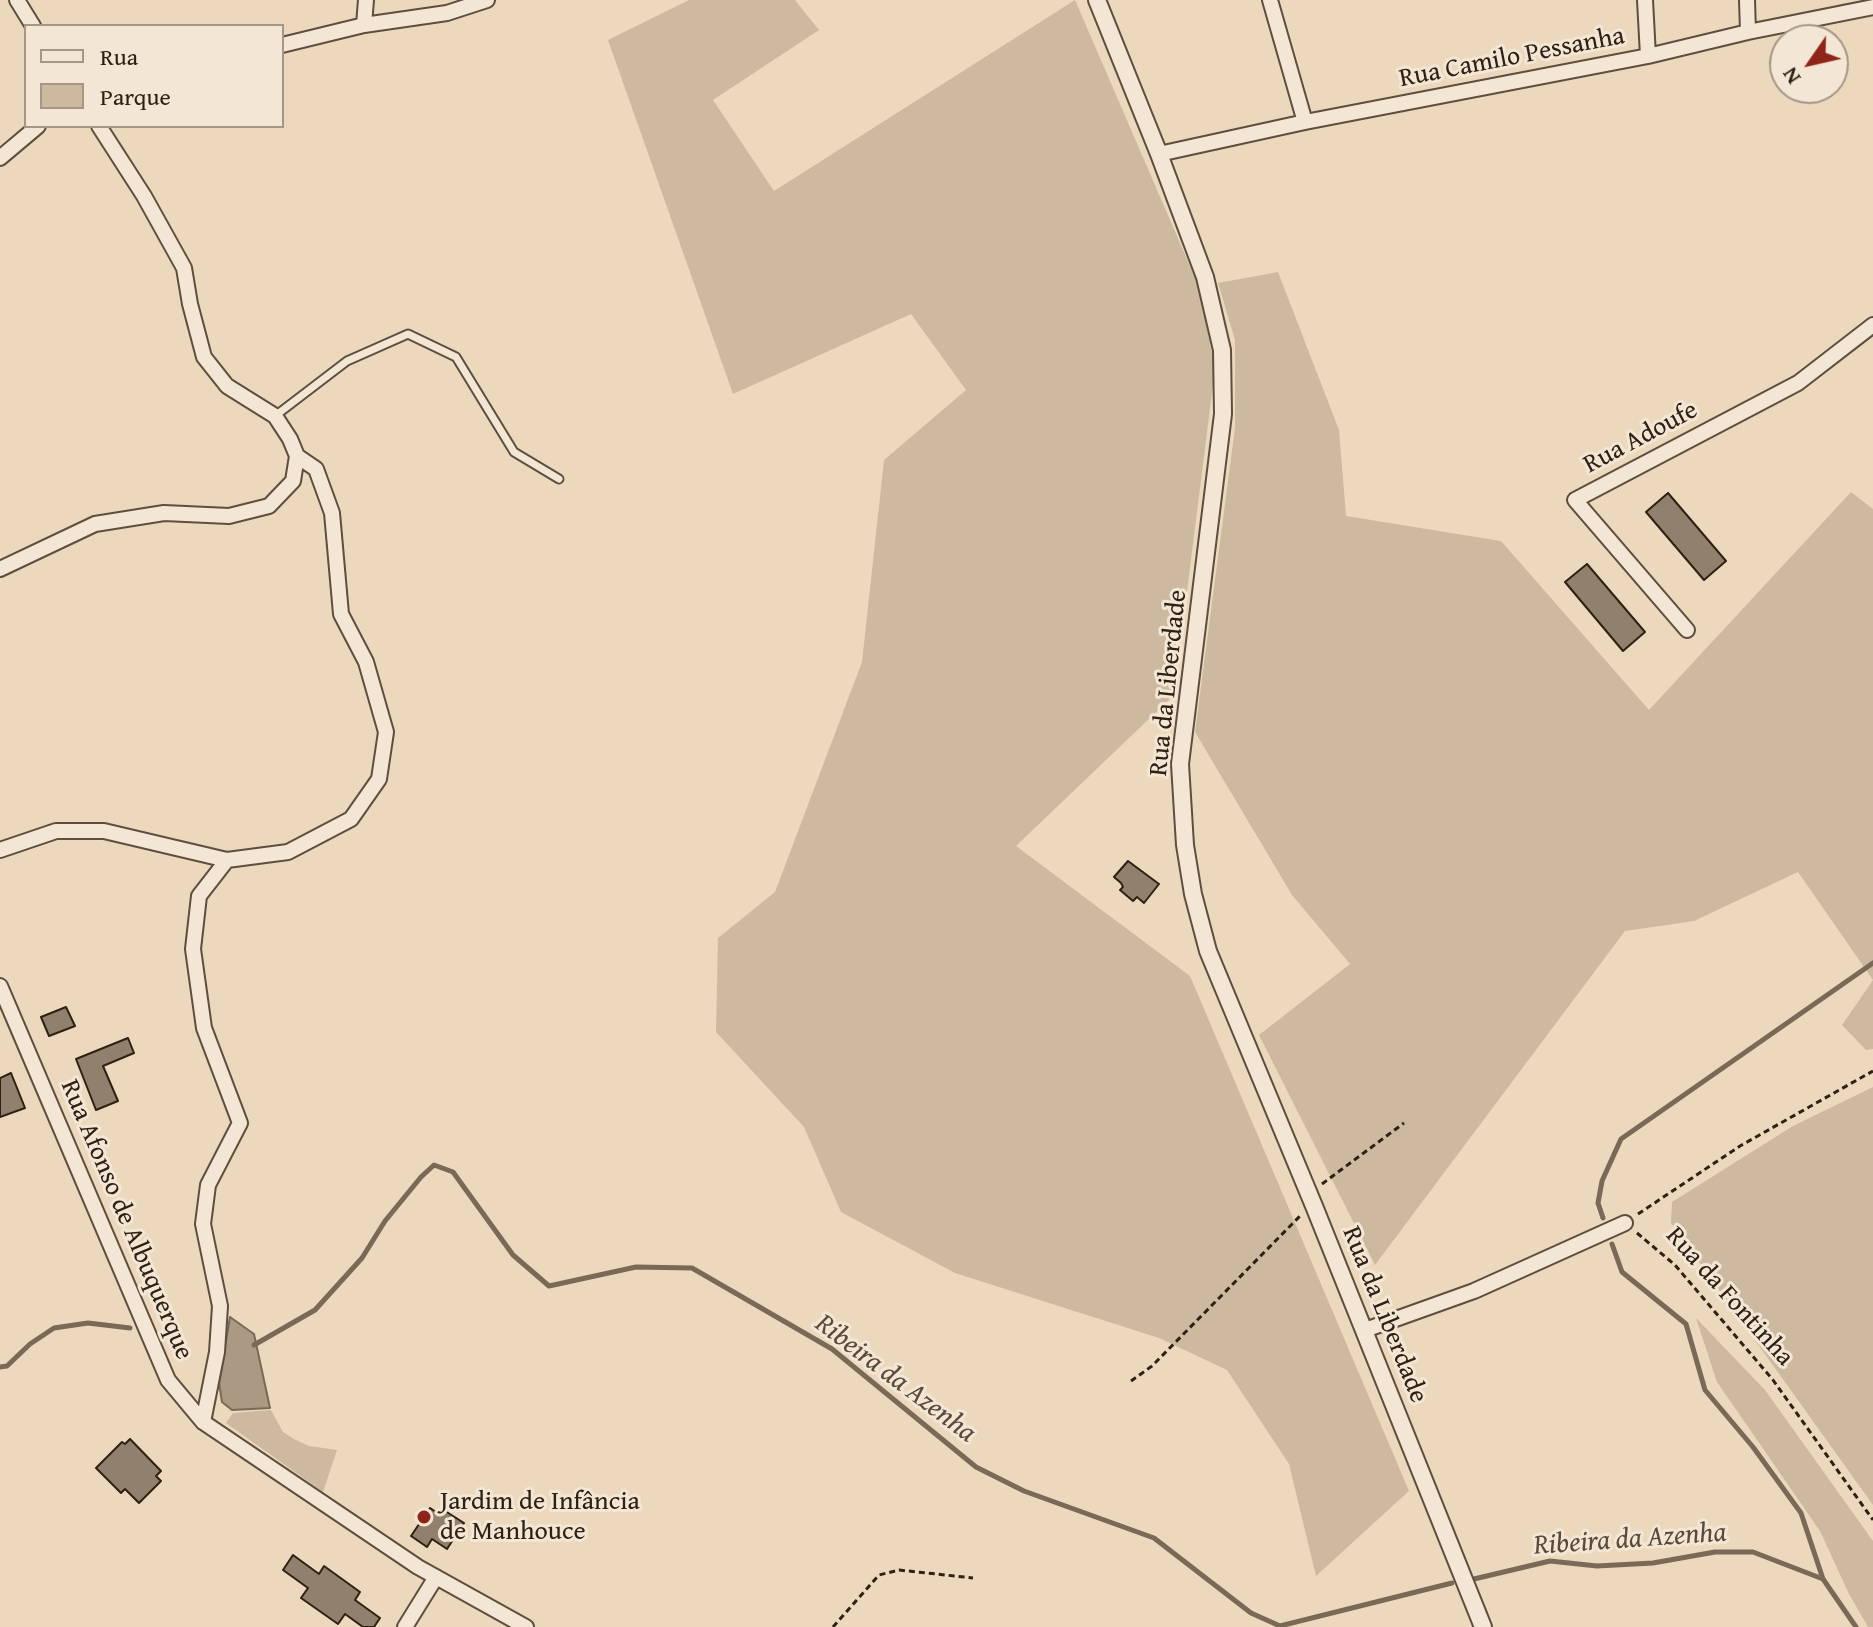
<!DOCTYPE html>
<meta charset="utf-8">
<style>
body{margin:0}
#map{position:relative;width:1873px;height:1627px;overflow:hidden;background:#ecd8bd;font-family:"Gentium Book Plus",serif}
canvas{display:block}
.legend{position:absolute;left:24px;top:24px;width:260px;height:104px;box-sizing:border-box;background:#f3e6d4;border:2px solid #a49787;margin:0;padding:10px 14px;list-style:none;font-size:24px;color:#2e2013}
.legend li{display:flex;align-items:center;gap:16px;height:40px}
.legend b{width:40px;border:2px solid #a49787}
.north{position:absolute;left:1769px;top:24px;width:80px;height:80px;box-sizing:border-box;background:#f3e6d4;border:2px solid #a49787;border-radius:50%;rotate:236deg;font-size:22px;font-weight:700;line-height:32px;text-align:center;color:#2e2013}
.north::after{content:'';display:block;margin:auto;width:28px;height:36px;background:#8f2418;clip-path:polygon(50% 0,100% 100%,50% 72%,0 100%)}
</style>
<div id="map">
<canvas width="1873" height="1627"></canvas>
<ul class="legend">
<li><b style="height:10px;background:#f3e6d4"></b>Rua</li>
<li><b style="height:22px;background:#ccb9a0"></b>Parque</li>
</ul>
<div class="north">N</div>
</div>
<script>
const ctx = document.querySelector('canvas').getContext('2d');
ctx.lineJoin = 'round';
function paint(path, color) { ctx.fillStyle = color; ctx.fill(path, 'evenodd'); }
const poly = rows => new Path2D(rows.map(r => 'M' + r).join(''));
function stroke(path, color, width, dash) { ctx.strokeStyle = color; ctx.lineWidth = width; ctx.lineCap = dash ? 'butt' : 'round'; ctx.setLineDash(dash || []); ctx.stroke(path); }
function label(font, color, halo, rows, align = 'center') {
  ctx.font = font + ' "Gentium Book Plus",serif'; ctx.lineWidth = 6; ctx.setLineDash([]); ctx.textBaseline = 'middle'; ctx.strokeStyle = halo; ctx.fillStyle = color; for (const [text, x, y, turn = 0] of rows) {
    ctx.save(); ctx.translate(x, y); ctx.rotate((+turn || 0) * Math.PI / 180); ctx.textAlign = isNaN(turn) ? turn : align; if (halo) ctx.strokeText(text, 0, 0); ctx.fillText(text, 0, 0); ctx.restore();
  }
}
const green = poly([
 [689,0,795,0,819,30,713,100,774,191,1075,0,1199,287,1215,369,1174,695,1016,846,1190,976,1409,1491,1316,1576,1289,1464,1227,1370,1159,1338,955,1273,841,1212,804,1127,716,1032,718,938,775,892,862,662,884,460,966,390,911,314,733,394,608,40],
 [1278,272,1339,430,1346,516,1501,541,1649,710,1851,492,1873,509,1873,980,1798,872,1694,921,1625,931,1375,1265,1259,1035,1350,964,1292,895,1195,732,1235,428,1235,340,1218,283],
 [1873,980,1873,1049,1866,1050,1842,1025],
 [1873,1087,1873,1505,1671,1223,1672,1202,1793,1126],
 [1696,1318,1765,1390,1873,1541,1873,1627,1868,1627,1849,1594,1820,1531,1717,1382],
 [271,1410,283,1432,294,1439,309,1446,337,1450,323,1492,226,1423,233,1413]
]);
const water = poly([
 [230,1317,254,1334,270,1408,232,1410,222,1402,219,1383,230,1317]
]);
const stream = poly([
 [1603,1218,1598,1203,1602,1181,1621,1139,1873,963],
 [1612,1244,1622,1272,1686,1324,1705,1390,1753,1447,1801,1513,1823,1579],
 [254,1345,315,1310,362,1258,385,1221,421,1177,434,1165,453,1172,513,1255,549,1286,636,1267,692,1268,832,1349,976,1467,1024,1491,1154,1538,1251,1613,1280,1626,1452,1583],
 [0,1367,7,1366,30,1344,54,1328,88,1323,130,1328],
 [1474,1579,1550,1561,1597,1566,1653,1563,1715,1552,1753,1552,1823,1579,1856,1627]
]);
const building = poly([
 [1668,493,1726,561,1704,580,1646,512,1668,493],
 [1587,564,1645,632,1623,651,1565,582,1587,564],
 [1128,861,1159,884,1144,903,1137,897,1133,901,1120,890,1123,887,1121,883,1114,877,1128,861],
 [66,1007,75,1026,49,1036,41,1017,66,1007],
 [128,1038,134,1053,103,1066,118,1101,96,1110,76,1059,128,1038],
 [11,1073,25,1108,0,1117,0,1078,11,1073],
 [130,1439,161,1471,156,1476,161,1481,139,1503,125,1489,121,1493,96,1468,122,1442,125,1444,130,1439],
 [430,1508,439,1514,442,1509,464,1523,447,1549,432,1539,427,1547,411,1536,430,1508],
 [293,1555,319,1574,324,1566,360,1592,355,1600,380,1618,374,1627,363,1627,345,1614,338,1624,301,1598,308,1588,283,1570,293,1555]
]);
const path = poly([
 [1322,1184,1404,1123],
 [1638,1214,1740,1146,1873,1071],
 [1637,1233,1675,1265,1773,1380,1873,1520],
 [1131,1381,1152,1366,1301,1215],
 [833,1627,879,1575,899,1570,973,1578]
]);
const service = poly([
 [275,416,347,361,408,334,456,357,514,452,559,479]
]);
const minor = poly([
 [17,0,33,26],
 [1270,0,1305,122],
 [1645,0,1648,56],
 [1747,0,1748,32],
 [364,25,366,0],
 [282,45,364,25,447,13,487,0],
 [1159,154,1305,122,1648,56,1748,32,1873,7],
 [0,158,38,126],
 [0,569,95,524,164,513,229,516,269,506,293,481,297,456,290,439,275,416,227,386,204,357,190,304,184,268,144,196,99,126],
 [1687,630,1575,500,1798,383,1873,325],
 [0,850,56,831,104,831,227,860,288,852,351,819,379,779,386,732,366,662,341,614,332,513,316,469,297,456],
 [0,986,168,1380,203,1422,418,1567,526,1627],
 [1365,1330,1474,1291,1625,1223],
 [203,1422,217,1352,220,1306,203,1224,208,1185,240,1123,204,1028,193,949,199,896,227,860],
 [405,1627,436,1577]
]);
const tertiary = poly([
 [1097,0,1159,154,1205,277,1222,350,1223,414,1180,764,1185,845,1193,894,1208,951,1314,1206,1483,1627]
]);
const markers = [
 [424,1517,8,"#8f2418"]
];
const streetNames = [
 ["Rua Camilo Pessanha",1512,58,-11],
 ["Rua Adoufe",1641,438,-28],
 ["Rua da Liberdade",1169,683,-84],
 ["Rua Afonso de Albuquerque",126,1220,67],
 ["Rua da Fontinha",1729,1297,48],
 ["Rua da Liberdade",1384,1315,68]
];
const poiNames = [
 ["Jardim de Infância",440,1502],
 ["de Manhouce",440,1532]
];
const waterNames = [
 ["Ribeira da Azenha",895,1379,37],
 ["Ribeira da Azenha",1630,1540,-4]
];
paint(green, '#ccb9a0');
paint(water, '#ab9983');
stroke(water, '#796956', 2);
stroke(stream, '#796956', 5);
paint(building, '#91806b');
stroke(building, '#2e2013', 2);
stroke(service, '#5e4e3e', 11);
stroke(minor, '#5e4e3e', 18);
stroke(tertiary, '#5e4e3e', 20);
stroke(path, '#2e2013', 3, [6, 4]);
stroke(service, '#f3e6d4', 7);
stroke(minor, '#f3e6d4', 14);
stroke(tertiary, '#f3e6d4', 16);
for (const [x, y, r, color] of markers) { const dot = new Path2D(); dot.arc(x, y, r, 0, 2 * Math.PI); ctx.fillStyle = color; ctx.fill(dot); stroke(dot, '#f3e6d4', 3); }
label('26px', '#2e2013', '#f3e6d4', streetNames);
label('26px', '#2e2013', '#f3e6d4', poiNames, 'left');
label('italic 28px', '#5a4a3a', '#f3e6d4', waterNames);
</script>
